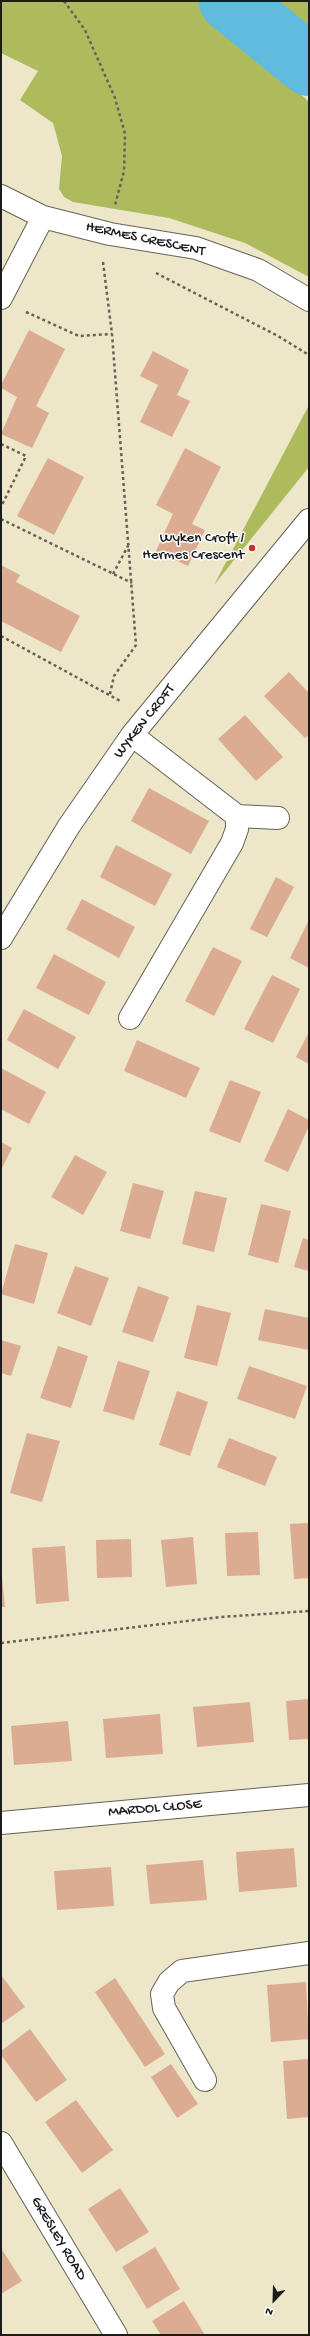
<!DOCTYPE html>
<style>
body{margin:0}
#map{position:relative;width:310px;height:2336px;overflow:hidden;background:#ede6c9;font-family:"Gochi Hand",sans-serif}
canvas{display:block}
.frame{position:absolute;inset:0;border:2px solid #1c1c1c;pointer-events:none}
.north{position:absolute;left:254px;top:2280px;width:40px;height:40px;-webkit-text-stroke:3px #fff;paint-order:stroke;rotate:203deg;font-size:11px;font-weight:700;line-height:16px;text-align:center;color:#1c1c1c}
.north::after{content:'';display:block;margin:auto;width:14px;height:18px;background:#1c1c1c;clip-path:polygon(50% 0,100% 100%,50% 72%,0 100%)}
</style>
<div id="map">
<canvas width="310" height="2336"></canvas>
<div class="frame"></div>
<div class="north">N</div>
</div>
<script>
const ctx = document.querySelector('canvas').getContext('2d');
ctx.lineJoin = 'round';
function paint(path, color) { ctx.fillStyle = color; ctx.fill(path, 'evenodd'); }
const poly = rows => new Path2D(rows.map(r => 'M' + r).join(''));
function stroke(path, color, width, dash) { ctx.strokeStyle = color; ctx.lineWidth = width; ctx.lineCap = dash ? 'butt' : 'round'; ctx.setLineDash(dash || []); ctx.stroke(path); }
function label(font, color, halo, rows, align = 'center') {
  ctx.font = font + ' "Gochi Hand",sans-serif'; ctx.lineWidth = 3; ctx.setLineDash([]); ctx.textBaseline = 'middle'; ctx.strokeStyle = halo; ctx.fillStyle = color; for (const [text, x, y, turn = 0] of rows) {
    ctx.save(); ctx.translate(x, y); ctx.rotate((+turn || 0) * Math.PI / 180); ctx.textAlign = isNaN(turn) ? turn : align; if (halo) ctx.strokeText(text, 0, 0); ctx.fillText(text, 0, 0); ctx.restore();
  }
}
const green = poly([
 [1,1,204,1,309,102,309,277,245,243,169,218,73,202,64,197,59,189,62,156,53,123,20,100,38,71,1,53],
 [254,1,309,1,309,50],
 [309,405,309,467,214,585,279,462]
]);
const river = poly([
 [230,1,309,65]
]);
const building = poly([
 [29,330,65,349,36,406,49,413,32,448,1,434,17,397,1,388,1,385],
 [153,351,189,370,177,395,190,401,172,437,140,422,158,385,140,376],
 [185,448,221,467,192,524,205,530,188,566,156,551,173,514,156,505],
 [48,458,84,477,54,535,17,516],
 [1,565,20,575,16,582,80,616,61,652,1,621],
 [289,672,309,693,309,735,305,738,264,696],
 [245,715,283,757,256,781,218,739],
 [149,788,209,821,191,854,131,821],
 [116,845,172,874,155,906,100,877],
 [276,877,294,887,267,937,250,929],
 [82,899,135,927,119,958,66,929],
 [309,920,309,968,290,958],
 [213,947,242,961,214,1016,185,1001],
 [54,954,106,982,89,1015,36,988],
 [272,975,300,989,273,1043,244,1029],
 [24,1009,76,1037,58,1069,7,1040],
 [309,1032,309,1064,296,1057],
 [137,1040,200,1068,186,1098,124,1071],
 [1,1068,46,1092,29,1124,1,1109],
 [230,1080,261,1092,240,1143,209,1131],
 [288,1109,309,1120,309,1126,288,1172,264,1161],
 [1,1142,12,1148,1,1170],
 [75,1155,107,1172,83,1215,51,1197],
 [133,1183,164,1191,150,1239,120,1231],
 [195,1191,227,1198,214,1252,182,1244],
 [261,1204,291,1211,278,1263,248,1255],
 [303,1238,309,1240,309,1271,294,1267],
 [15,1244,48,1253,34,1304,1,1294],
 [75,1266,109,1278,91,1326,57,1313],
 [138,1286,169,1297,153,1342,122,1332],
 [197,1305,231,1313,217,1366,184,1358],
 [265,1309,309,1318,309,1350,258,1340],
 [1,1340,21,1346,11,1376,1,1373],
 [58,1346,88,1356,71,1408,40,1398],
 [118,1361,150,1371,134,1420,103,1411],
 [249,1366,307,1386,295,1419,237,1399],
 [177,1391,208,1402,190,1456,159,1445],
 [27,1433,60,1441,42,1502,10,1493],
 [229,1438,277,1457,265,1486,217,1467],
 [309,1523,309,1578,294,1579,290,1524],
 [258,1532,260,1575,227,1576,225,1533],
 [193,1537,197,1584,166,1587,161,1540],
 [131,1539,132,1577,97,1578,96,1540],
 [65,1546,69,1601,36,1604,32,1548],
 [1,1567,5,1607,1,1607],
 [309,1699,309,1739,289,1740,286,1701],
 [250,1702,254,1742,197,1747,193,1707],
 [160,1714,163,1754,106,1758,103,1719],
 [68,1721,72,1761,14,1765,11,1726],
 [294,1848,297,1887,239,1892,236,1852],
 [203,1860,207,1900,150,1904,146,1865],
 [111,1867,114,1906,57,1910,54,1871],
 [1,1975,25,2007,1,2024],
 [115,1978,165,2054,145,2067,95,1992],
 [306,1982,309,2039,271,2042,267,1985],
 [30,2029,67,2080,36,2102,1,2055,1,2051],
 [309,2059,309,2117,287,2119,283,2061],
 [171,2064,198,2104,177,2118,151,2077],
 [76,2100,113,2150,82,2173,45,2122],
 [120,2188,149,2232,116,2252,88,2209],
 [155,2247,180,2289,147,2309,122,2267],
 [1,2248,22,2281,1,2294],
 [184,2301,205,2335,161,2335,152,2321]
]);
const path = poly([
 [64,1,85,30,115,98,125,134,124,171,115,205],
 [103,262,112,334,136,645,114,676,110,694],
 [156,273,278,336,309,355],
 [26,312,79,336,112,334],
 [1,444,26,456,1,507],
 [1,519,132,583],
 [113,574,129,544],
 [1,636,122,702],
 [1,1643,221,1617,309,1611]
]);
const minor = poly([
 [1,196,43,217,110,234,196,248,258,270,309,300],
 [1,298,43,217],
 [132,735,237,816,278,818],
 [1,938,69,826,132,735,309,520],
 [130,1018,232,843,237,829,237,816],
 [1,1823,309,1795],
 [205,2080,164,2008,162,1994,169,1982,182,1971,309,1953],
 [1,2143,116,2335]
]);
const markers = [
 [252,548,4,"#c8321e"]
];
const streetNames = [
 ["HERMES CRESCENT",145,240,12],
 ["WYKEN CROFT",145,722,-52],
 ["MARDOL CLOSE",155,1809,-5],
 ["GRESLEY ROAD",58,2239,59]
];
const poiNames = [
 ["Wyken Croft /",244,539],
 ["Hermes Crescent",244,556]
];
paint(green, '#aebb5d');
stroke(river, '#60bbde', 62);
paint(building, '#dbac92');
stroke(minor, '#656359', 24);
stroke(path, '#656359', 2.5, [3, 3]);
stroke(minor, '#fff', 22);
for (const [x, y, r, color] of markers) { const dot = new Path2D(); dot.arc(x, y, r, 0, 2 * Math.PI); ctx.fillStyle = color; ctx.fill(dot); stroke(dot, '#fff', 1.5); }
label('15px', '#1c1c1c', '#fff', streetNames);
label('15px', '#1c1c1c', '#fff', poiNames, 'right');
</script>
